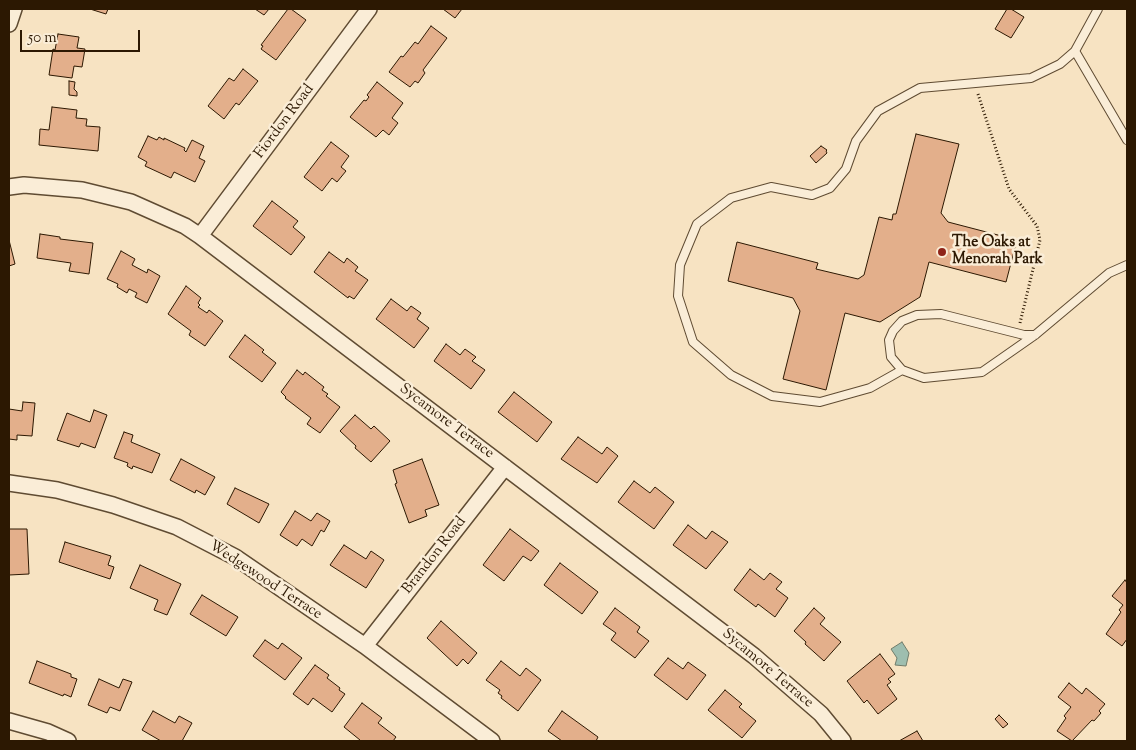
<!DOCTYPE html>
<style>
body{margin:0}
#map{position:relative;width:1136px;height:750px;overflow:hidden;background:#f7e3c2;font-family:"Sorts Mill Goudy",serif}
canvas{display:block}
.frame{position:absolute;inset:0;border:10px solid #2c1802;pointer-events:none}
.scale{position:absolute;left:20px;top:30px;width:120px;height:22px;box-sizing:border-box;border:2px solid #2c1802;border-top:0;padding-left:6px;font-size:15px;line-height:18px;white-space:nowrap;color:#2c1802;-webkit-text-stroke:4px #faedd7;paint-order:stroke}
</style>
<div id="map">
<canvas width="1136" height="750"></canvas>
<div class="frame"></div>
<div class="scale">50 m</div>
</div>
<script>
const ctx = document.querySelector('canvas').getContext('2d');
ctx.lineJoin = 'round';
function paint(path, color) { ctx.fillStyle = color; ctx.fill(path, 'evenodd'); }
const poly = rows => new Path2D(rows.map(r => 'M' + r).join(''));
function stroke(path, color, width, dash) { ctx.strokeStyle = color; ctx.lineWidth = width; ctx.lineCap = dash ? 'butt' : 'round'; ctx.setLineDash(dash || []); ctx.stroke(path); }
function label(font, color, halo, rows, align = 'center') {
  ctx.font = font + ' "Sorts Mill Goudy",serif'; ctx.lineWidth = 5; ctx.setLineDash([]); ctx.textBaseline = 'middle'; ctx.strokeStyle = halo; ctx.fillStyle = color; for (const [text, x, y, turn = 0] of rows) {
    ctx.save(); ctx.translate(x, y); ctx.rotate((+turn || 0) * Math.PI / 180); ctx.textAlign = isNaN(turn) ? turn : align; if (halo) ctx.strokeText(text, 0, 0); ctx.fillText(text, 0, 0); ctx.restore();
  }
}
const water = poly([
 [902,642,909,653,906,666,895,665,897,658,891,649,902,642]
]);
const building = poly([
 [90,9,108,9,106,14,90,9],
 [255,9,269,9,264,15,255,9],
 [288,9,291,9,306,20,276,60,261,49,263,46,261,45,288,9],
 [443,9,462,9,455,18,443,9],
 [1007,9,1011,9,1024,17,1011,38,995,29,1007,9],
 [431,26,447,38,423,70,425,73,418,83,415,81,410,87,389,72,401,56,403,57,415,42,418,44,431,26],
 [58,34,79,37,77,48,85,49,82,67,74,66,72,78,49,75,53,49,55,50,58,34],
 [243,69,258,81,239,105,236,103,224,119,208,106,229,78,234,81,243,69],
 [69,81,75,82,74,89,77,92,77,96,69,95,69,81],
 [377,82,403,103,392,118,398,123,389,135,383,130,376,137,350,117,364,100,366,101,369,97,367,95,377,82],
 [52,107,77,110,76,118,87,119,86,126,100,127,98,151,39,145,40,129,49,130,52,107],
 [916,134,959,144,941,213,948,222,1017,240,1006,282,929,262,920,297,880,322,845,313,826,390,783,379,800,311,793,298,728,281,737,242,818,263,816,269,858,279,864,275,879,217,892,220,893,214,896,214,916,134],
 [148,136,157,140,159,137,164,140,164,138,185,148,184,150,186,152,192,140,204,146,199,158,205,161,195,182,174,172,171,178,145,166,147,162,138,157,148,136],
 [331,142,349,156,341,167,346,171,337,182,332,178,322,191,304,177,331,142],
 [821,146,827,150,826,151,827,153,816,163,810,156,821,146],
 [272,201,298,221,293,227,305,237,291,255,253,226,272,201],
 [40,234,60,237,60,239,93,243,89,274,69,271,71,263,37,258,40,234],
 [9,240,15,264,9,266,9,240],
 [121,251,135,259,132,265,147,273,148,269,160,276,147,303,135,297,137,293,129,289,127,293,117,287,118,284,107,279,121,251],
 [329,252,344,263,347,258,358,267,355,271,368,280,354,299,349,296,348,298,314,272,329,252],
 [186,286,201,298,198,303,200,305,198,307,207,313,209,310,223,321,205,346,189,335,191,331,168,314,186,286],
 [391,299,407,311,411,306,421,313,417,319,429,328,414,348,376,319,391,299],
 [245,335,264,350,262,352,276,363,262,382,229,357,245,335],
 [446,344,460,355,465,349,476,357,472,361,485,370,471,389,434,361,446,344],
 [297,370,303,375,305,372,324,387,322,390,328,394,326,396,340,407,320,433,307,424,311,418,285,398,286,397,281,392,297,370],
 [514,392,552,422,537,442,498,412,514,392],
 [23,402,35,403,32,436,17,435,17,440,9,439,9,409,22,411,23,402],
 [94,410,107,415,95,448,81,443,79,447,57,440,67,413,90,422,94,410],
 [355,415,371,429,374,426,390,441,371,462,355,448,356,446,340,431,355,415],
 [124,432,133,435,131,442,160,454,152,473,133,466,132,469,127,466,128,463,114,458,124,432],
 [578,437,602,454,607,447,618,456,597,483,561,459,578,437],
 [181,459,215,477,205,495,196,490,195,493,170,480,181,459],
 [422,459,439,505,425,510,427,516,409,523,395,484,397,483,393,470,422,459],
 [634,481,650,493,655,487,674,502,654,529,618,502,634,481],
 [235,488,269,504,259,523,227,504,235,488],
 [295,511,311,521,317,513,330,521,324,532,321,530,312,546,302,539,297,546,280,535,295,511],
 [688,525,706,539,712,531,728,542,706,569,673,545,688,525],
 [9,529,27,529,29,574,9,575,9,529],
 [510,529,539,551,531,561,523,556,504,581,483,565,510,529],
 [65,542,111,556,108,565,114,567,110,579,59,562,65,542],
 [344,545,366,559,371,551,384,560,366,588,330,565,344,545],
 [560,563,598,592,582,614,544,585,560,563],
 [140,565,181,584,167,615,154,610,158,600,130,588,140,565],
 [750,569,764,580,770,573,782,582,776,589,788,598,775,617,758,604,756,607,734,590,750,569],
 [1125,580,1127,583,1127,639,1122,646,1106,634,1121,612,1119,610,1123,605,1112,596,1125,580],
 [202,595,238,617,226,636,190,614,202,595],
 [615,608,640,627,637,632,649,641,635,658,611,640,616,633,603,624,615,608],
 [814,608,825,618,820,624,841,642,824,661,805,644,806,642,794,631,814,608],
 [441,621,477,653,468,664,463,659,457,666,427,638,441,621],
 [265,640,278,649,282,643,302,658,285,680,253,656,265,640],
 [880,654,895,674,888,679,891,682,887,685,897,699,878,714,867,700,864,703,847,681,880,654],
 [668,658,683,669,688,662,706,675,687,700,654,675,668,658],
 [37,661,71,674,71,677,77,679,71,697,64,694,63,696,29,683,37,661],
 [501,661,520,676,526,668,541,680,518,711,501,698,502,696,498,693,500,690,486,680,501,661],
 [315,665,329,675,327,678,340,688,339,690,345,694,332,712,313,698,308,705,293,694,315,665],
 [99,679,119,688,123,679,132,682,120,711,110,707,107,713,88,705,99,679],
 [1069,683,1082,694,1086,688,1105,704,1099,711,1101,713,1094,721,1092,720,1072,741,1057,731,1066,718,1064,716,1071,707,1058,697,1069,683],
 [725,690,742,704,739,707,756,721,742,738,708,710,725,690],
 [362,703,382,718,378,723,396,737,393,741,359,741,360,740,344,727,362,703],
 [153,711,175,723,179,716,192,723,182,741,161,741,142,730,153,711],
 [562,711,598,737,596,741,562,741,548,731,562,711],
 [999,715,1008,724,1003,728,995,719,999,715],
 [917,731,923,741,899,741,917,731]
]);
const path = poly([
 [978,94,1009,189,1037,226,1040,240,1020,323]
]);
const service = poly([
 [1075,51,1098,9],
 [1035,335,1024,335,941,314,917,315,902,321,893,331,889,340,891,357,902,370,924,378,982,372,1035,335,1109,273,1127,265],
 [902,370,870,388,820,402,772,396,731,375,693,342,678,296,680,265,697,224,731,198,771,187,812,195,830,188,846,169,856,141,878,111,920,88,1031,78,1060,64,1075,51,1127,140]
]);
const minor = poly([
 [9,24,14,9],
 [9,187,24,185,82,190,131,202,185,226,200,236,754,656,821,714,843,741],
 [200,236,369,9],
 [9,483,57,490,113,505,177,527,235,557,365,646,492,741],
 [365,646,505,467],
 [9,721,48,732,68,741]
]);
const markers = [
 [942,252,5,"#8f2418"]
];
const streetNames = [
 ["Fiordon Road",285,122,-53],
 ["Sycamore Terrace",446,422,37],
 ["Brandon Road",435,556,-52],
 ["Wedgewood Terrace",265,581,33],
 ["Sycamore Terrace",767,669,40]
];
const poiNames = [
 ["The Oaks at",952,243],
 ["Menorah Park",952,260]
];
paint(water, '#9ebeaf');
stroke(water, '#707c6a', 1);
paint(building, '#e3af8b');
stroke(building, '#2c1802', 1);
stroke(service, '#5f4b32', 10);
stroke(minor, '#5f4b32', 18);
stroke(path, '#2c1802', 3, [1, 2.5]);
stroke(service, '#faedd7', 8);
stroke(minor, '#faedd7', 15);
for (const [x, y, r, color] of markers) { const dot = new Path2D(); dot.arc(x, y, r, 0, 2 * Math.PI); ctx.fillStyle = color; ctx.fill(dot); stroke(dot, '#faedd7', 2); }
label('15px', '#2c1802', '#faedd7', streetNames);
label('bold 15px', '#2c1802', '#faedd7', poiNames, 'left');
</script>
